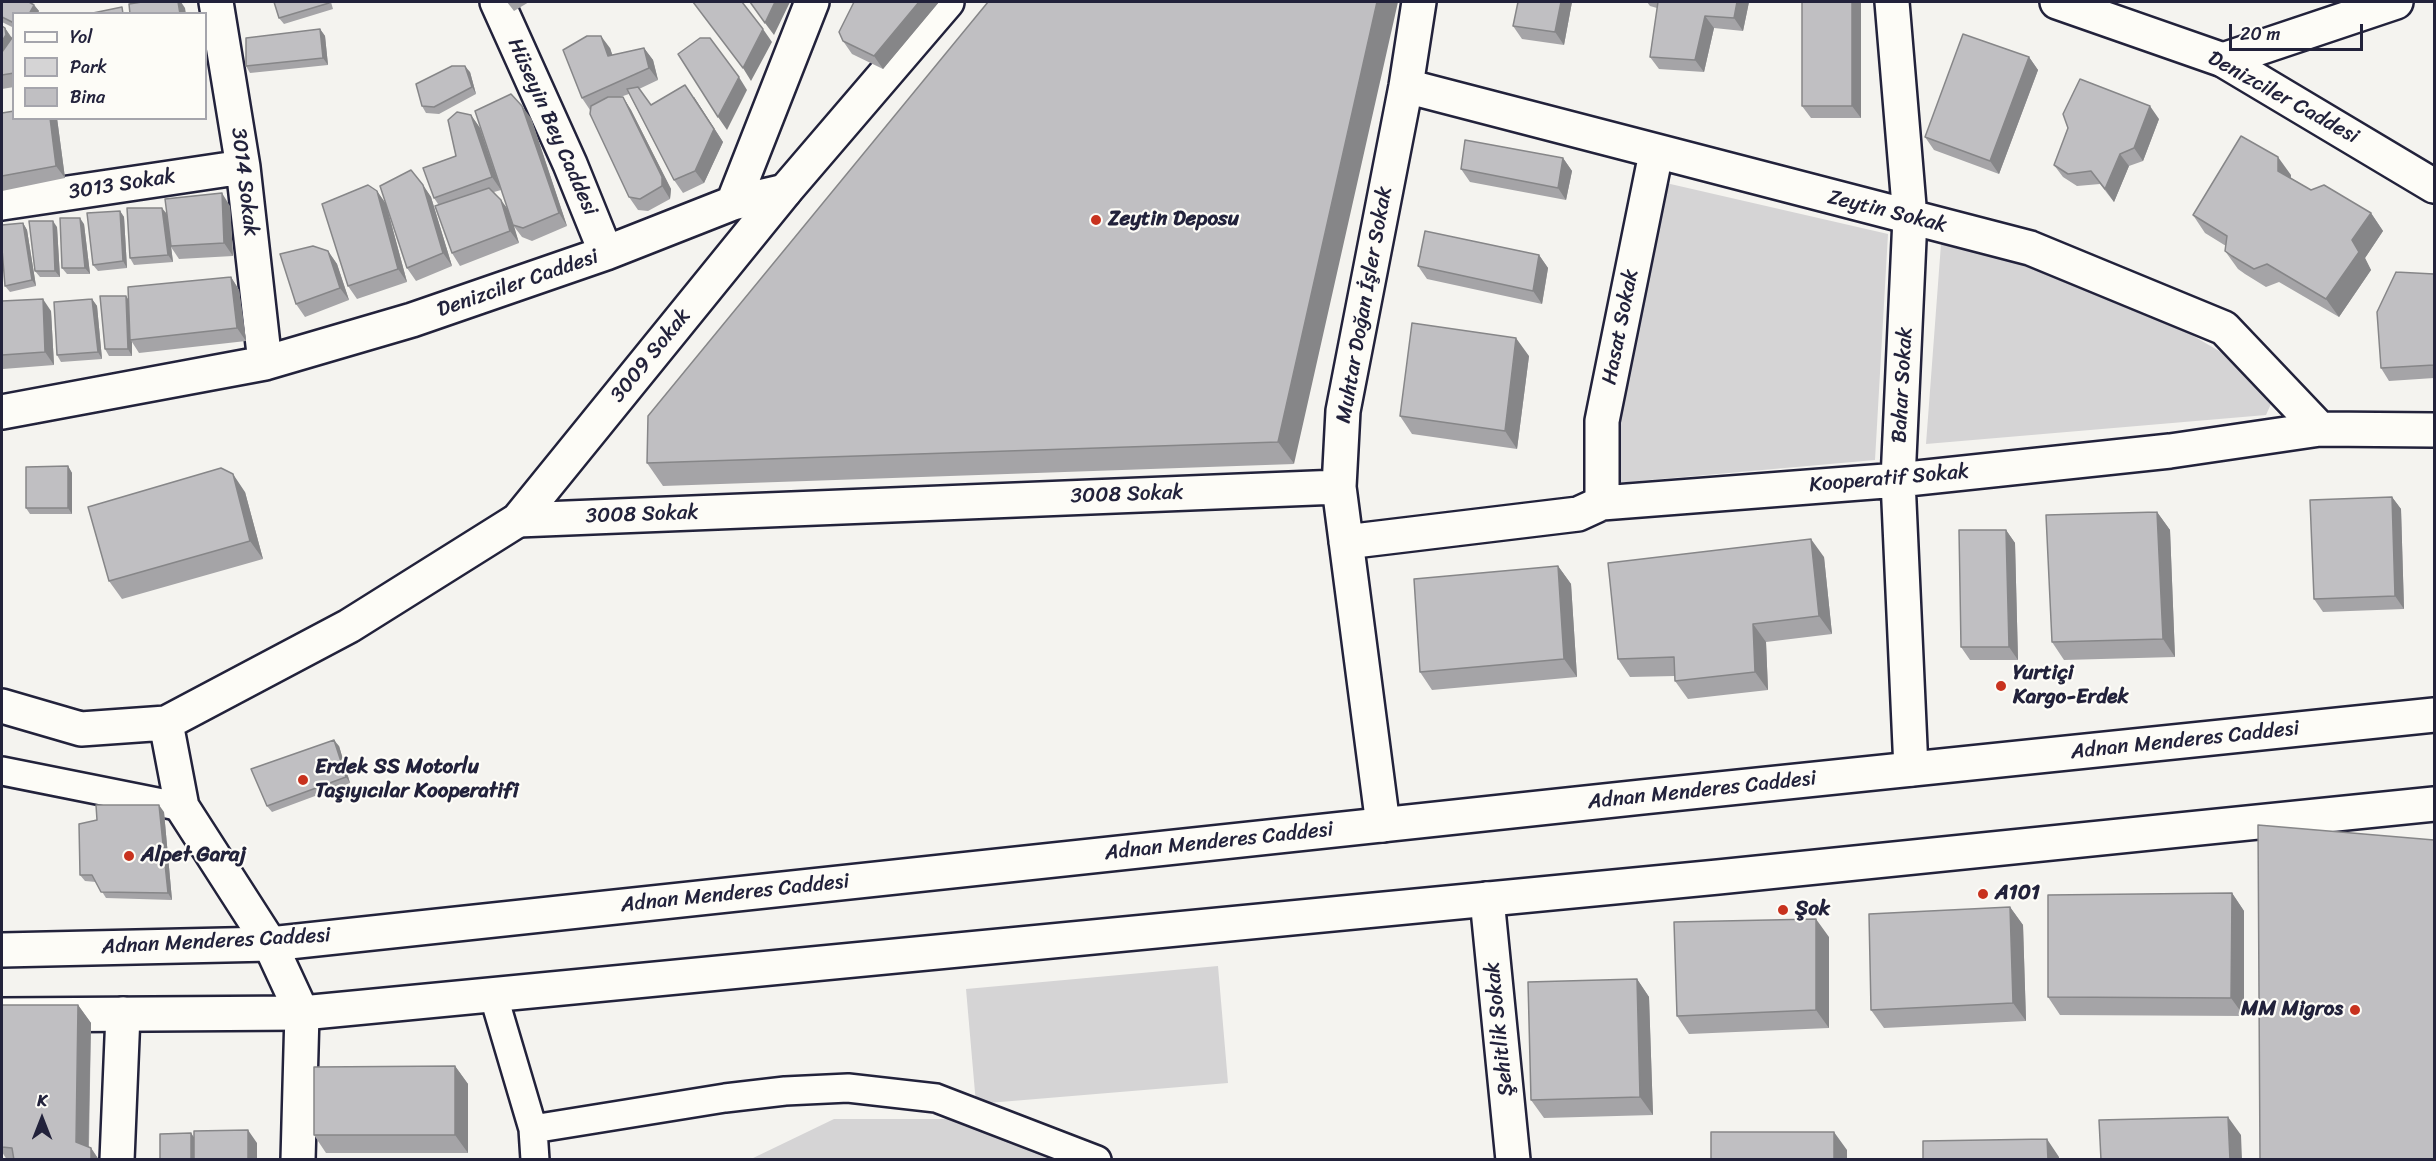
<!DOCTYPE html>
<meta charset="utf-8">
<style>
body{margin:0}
#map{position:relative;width:2436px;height:1161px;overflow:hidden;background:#f4f3ef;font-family:Sriracha,sans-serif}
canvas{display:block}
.frame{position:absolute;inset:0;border:3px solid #22223b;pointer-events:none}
.legend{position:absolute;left:12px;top:12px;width:195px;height:108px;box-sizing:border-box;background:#fdfcf7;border:2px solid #a5a5ac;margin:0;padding:8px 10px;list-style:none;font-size:18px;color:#22223b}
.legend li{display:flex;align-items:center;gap:12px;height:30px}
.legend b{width:30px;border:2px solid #a5a5ac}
.north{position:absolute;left:12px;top:1089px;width:60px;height:60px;-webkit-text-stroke:4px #fdfcf7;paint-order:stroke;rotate:0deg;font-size:16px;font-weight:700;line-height:24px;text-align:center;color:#22223b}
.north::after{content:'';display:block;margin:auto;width:21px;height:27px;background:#22223b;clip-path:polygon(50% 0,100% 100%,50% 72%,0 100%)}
.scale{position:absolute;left:2229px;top:24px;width:134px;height:27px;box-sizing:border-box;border:3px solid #22223b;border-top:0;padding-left:8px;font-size:18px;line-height:21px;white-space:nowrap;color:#22223b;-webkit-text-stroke:4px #fdfcf7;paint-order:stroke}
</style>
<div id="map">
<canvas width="2436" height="1161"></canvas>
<div class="frame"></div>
<ul class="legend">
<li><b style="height:8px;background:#fdfcf7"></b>Yol</li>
<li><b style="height:16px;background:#d5d4d5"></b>Park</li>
<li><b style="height:16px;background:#c0bfc2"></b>Bina</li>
</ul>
<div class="north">K</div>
<div class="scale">20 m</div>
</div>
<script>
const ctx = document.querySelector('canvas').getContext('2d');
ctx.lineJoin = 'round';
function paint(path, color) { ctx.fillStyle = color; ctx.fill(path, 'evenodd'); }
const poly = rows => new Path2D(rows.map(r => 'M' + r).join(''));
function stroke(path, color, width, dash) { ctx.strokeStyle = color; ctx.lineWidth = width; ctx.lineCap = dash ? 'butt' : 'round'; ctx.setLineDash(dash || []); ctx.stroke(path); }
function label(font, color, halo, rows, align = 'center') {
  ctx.font = font + ' Sriracha,sans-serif'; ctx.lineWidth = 4.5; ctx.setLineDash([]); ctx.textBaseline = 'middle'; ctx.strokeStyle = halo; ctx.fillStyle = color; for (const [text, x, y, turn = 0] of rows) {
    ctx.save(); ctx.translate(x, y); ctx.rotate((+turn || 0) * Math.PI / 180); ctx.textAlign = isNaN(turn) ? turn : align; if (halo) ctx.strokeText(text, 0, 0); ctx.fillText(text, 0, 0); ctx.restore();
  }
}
const green = poly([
 [1666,183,1888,234,1875,460,1616,483,1616,400],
 [1941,244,2023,265,2190,334,2279,386,2266,415,1926,444],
 [1218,966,1228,1083,976,1104,966,989],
 [834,1119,950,1119,1068,1160,749,1160]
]);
const lane = poly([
 [2,771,182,807],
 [493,994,533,1129,535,1160],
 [533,1129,725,1098,785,1091,848,1088,936,1098,1097,1160]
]);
const street = poly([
 [216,2,243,167,265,363],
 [497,2,570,164,606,253],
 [1892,2,1910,218,1898,480,1911,769],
 [2223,60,2396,2],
 [1406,86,2030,248,2224,328,2320,429],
 [2,203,243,167],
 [733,203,812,2],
 [2,412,265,363,412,320,606,253,733,203,785,191],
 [1602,503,1602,421,1656,153],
 [518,520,1339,487],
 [1346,542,1578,514,1602,503,1898,480,2170,451,2320,429,2434,430],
 [1383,825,1339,487,1343,411,1406,86,1419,2],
 [1487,899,1513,1160],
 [117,1160,123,1014]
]);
const secondary = poly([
 [2057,2,2223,60,2434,186],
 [2,706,81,729,166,723,349,626,518,520,785,191,947,2],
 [166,723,182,807,270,944,302,1013,298,1160]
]);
const primary = poly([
 [2,950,270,944,1642,797,2434,715],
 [2,1015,302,1013,1718,877,2434,804]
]);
const wall = poly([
 [2,2,34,5,39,11,14,14,14,28,2,22],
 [331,2,333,9,284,24,279,18],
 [507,2,529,2,514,11],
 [854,2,939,2,883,69,852,54,843,41],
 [988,2,1294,464,663,486,647,463],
 [1572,2,1564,45,1522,39,1513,26],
 [1647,2,1749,2,1743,31,1714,28,1704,72,1659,69,1650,57,1657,8,1650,6],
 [1861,2,1861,118,1811,118,1802,106],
 [2,26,5,28,12,38,14,35,14,87,2,89],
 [320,29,325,36,328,65,250,73,246,66],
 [610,48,612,55,644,48,653,60,658,80,639,89,651,105,694,97,723,142,704,183,683,193,674,180,629,94,620,97,623,97,631,110,671,189,670,199,648,211,638,210,629,197,590,110,582,98],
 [2029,57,2038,70,1999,174,1934,150,1925,137],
 [470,72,476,94,439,114,426,113,422,106],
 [2,113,14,118,57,118,65,178,2,191],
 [471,115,480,128,501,190,494,192,508,210,531,118,567,226,532,241,522,237,513,225,519,243,460,266,452,253,438,204,434,198,456,156],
 [2159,119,2143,161,2129,166,2114,202,2100,184,2077,186,2063,177,2054,165],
 [1563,158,1572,171,1566,200,1470,182,1461,169],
 [2291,175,2291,178,2311,190,2371,213,2383,231,2365,258,2371,270,2339,317,2279,282,2266,287,2245,274,2238,269,2225,251,2226,246,2205,233,2193,215],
 [423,185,431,197,452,266,416,281,407,268],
 [377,191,386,204,407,282,357,299,348,286],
 [230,206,233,256,179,259,171,247,173,262,134,265,130,258,167,214],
 [120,211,124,217,127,268,98,271,93,265],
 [23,223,27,230,36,286,10,292,5,286],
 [84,224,90,274,67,274,62,268],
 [57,227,60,277,40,277,35,271],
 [328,251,337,264,349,300,305,317,296,304],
 [1539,255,1548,268,1542,304,1427,279,1418,266],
 [2434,274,2434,378,2389,381,2381,368],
 [231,277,239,290,246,341,139,353,132,342,132,356,109,356,105,349,126,296,129,300],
 [92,299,97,306,102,359,61,362,57,355],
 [2,301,51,311,54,365,3,369,2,366],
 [1529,356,1517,449,1412,434,1400,416],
 [68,466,72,473,72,514,30,514,26,508],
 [245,492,263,559,122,599,109,581],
 [2392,497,2401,509,2404,609,2323,612,2314,599],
 [2157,512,2170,530,2175,657,2064,660,2052,642],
 [2006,530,2015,543,2018,660,1970,660,1961,647],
 [1824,557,1832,634,1766,642,1768,690,1688,699,1675,681,1675,676,1630,677,1618,659],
 [1558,566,1571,584,1577,677,1432,690,1420,672],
 [339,746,350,783,272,812,267,806],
 [164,812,172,900,106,898,96,882,85,881,80,875],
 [2232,893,2244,911,2244,1016,2060,1015,2048,997],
 [2010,907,2023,925,2026,1021,1884,1028,1871,1010],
 [1829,937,1829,1028,1689,1034,1677,1016],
 [1637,979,1649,997,1653,1115,1544,1118,1531,1100],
 [2,1005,78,1005,91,1023,89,1147,91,1148,99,1160,7,1160,2,1152],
 [455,1066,468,1084,468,1153,326,1153,314,1135]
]);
const shadedWall = poly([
 [178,2,181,2,185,8,186,14,180,14],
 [775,2,790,2,774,35,765,23],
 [919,2,939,2,883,69,874,56],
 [1377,2,1398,2,1294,464,1278,442],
 [1561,2,1572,2,1564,45,1555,32],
 [1737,2,1749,2,1743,31,1734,18],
 [1852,2,1861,2,1861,118,1852,106],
 [34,5,39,11,38,14,29,14],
 [1705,16,1714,28,1704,72,1695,60],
 [5,28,13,40,2,65,2,41],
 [320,29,325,36,328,65,323,58],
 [763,29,772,42,751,81,743,68],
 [601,36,610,48,617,68,608,56],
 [644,48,653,60,658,80,649,68],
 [2029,57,2038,70,1999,174,1990,161],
 [465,66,470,72,476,94,472,87],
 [739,77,747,90,727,130,718,117],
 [623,97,631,110,671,189,670,199,662,186],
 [694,97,723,142,704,183,695,171],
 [522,106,531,118,567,226,559,213],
 [2150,106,2159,119,2143,161,2134,148],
 [471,115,480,128,501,190,492,177],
 [50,118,57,118,65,178,56,166],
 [2120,154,2129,166,2114,202,2105,189],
 [2278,157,2291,175,2290,189,2278,171],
 [1563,158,1572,171,1566,200,1558,188],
 [423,185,431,197,452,266,443,253],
 [377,191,386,204,407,282,398,269],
 [222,193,230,206,233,256,224,243],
 [501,200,510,212,519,243,510,231],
 [162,208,167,214,173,262,168,255],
 [120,211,124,217,127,268,123,261],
 [2371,213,2383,231,2365,258,2371,270,2339,317,2326,299,2352,240],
 [80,218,84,224,90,274,85,268],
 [53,221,57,227,60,277,55,271],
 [23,223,27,230,36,286,32,280],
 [328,251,337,264,349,300,340,288],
 [1539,255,1548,268,1542,304,1533,291],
 [231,277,239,290,246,341,237,328],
 [126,296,130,303,130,340,132,342,132,356,128,349],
 [43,299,51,311,54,365,45,352],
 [92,299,97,306,102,359,98,352],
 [1516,338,1529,356,1517,449,1505,431],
 [68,466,72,473,72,514,68,508],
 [233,474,245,492,263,559,250,541],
 [2392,497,2401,509,2404,609,2395,596],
 [2157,512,2170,530,2175,657,2163,639],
 [2006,530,2015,543,2018,660,2009,647],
 [1811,539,1824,557,1832,634,1819,616],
 [1558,566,1571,584,1577,677,1564,659],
 [1753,624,1766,642,1768,690,1755,672],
 [334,740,339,746,350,783,346,777],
 [159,805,164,812,172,900,168,893],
 [2232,893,2244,911,2244,1016,2231,998],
 [2010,907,2023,925,2026,1021,2013,1003],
 [1816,919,1829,937,1829,1028,1816,1010],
 [1637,979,1649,997,1653,1115,1640,1097],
 [78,1005,91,1023,88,1160,76,1142],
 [455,1066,468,1084,468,1153,455,1135],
 [2228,1117,2241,1135,2242,1160,2230,1160],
 [248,1130,257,1143,257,1160,248,1160],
 [1834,1132,1847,1150,1847,1160,1834,1160],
 [191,1133,196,1140,196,1160,191,1160],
 [2047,1139,2059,1157,2059,1160,2048,1160],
 [91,1148,99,1160,91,1160]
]);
const building = poly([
 [2,2,29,2,34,5,29,14,14,14,14,23,2,17,2,2],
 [142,2,178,2,180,14,130,14,129,4,142,2],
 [274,2,329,2,329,3,279,18,274,2],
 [693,2,742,2,763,29,743,68,693,2],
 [750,2,775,2,765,23,750,2],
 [854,2,919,2,874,56,843,41,839,32,854,2],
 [988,2,1377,2,1278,442,647,463,648,416,988,2],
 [1518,2,1561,2,1555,32,1513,26,1518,2],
 [1658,2,1737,2,1734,18,1705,16,1695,60,1650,57,1658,2],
 [1802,2,1852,2,1852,106,1802,106,1802,2],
 [122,7,123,14,88,14,122,7],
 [2,26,5,28,6,35,2,41,2,26],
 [320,29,323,58,246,66,246,38,320,29],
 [1963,34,2029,57,1990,161,1925,137,1963,34],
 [14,35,14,73,2,75,2,52,14,35],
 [587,36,601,36,608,56,644,48,649,68,582,98,563,50,587,36],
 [700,38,710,38,739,77,718,117,678,54,700,38],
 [452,66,465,66,472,87,434,107,422,106,416,84,452,66],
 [2080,79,2150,106,2134,148,2120,154,2105,189,2091,171,2068,174,2054,165,2068,128,2063,114,2080,79],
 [685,85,714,129,695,171,674,180,627,89,638,87,651,105,685,85],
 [511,94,522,106,559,213,523,228,513,225,475,111,511,94],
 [608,97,623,97,662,177,662,186,640,199,629,197,590,114,591,106,608,97],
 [14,111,14,118,50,118,56,166,2,176,2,113,14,111],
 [457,112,471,115,492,177,434,198,423,168,456,156,448,120,457,112],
 [2241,136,2278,157,2278,171,2311,190,2324,185,2371,213,2352,240,2359,252,2326,299,2267,264,2254,269,2232,256,2225,251,2227,236,2193,215,2241,136],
 [1465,140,1563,158,1558,188,1461,169,1465,140],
 [411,170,423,185,443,253,407,268,380,186,411,170],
 [368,185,377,191,398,269,348,286,322,204,368,185],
 [489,188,501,200,510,231,452,253,435,206,489,188],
 [222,193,224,243,171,246,165,199,222,193],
 [127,208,162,208,168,255,130,258,127,208],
 [120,211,123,261,93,265,87,213,120,211],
 [60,218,80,218,85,268,62,268,60,218],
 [29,221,53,221,55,271,35,271,29,221],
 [23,223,32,280,5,286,2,249,2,225,23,223],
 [1425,231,1539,255,1533,291,1418,266,1425,231],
 [313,246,328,251,340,288,296,304,280,254,313,246],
 [2396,272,2434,274,2434,365,2381,368,2377,312,2396,272],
 [231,277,237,328,130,340,128,287,231,277],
 [100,296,126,296,128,349,105,349,100,296],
 [43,299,45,352,2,355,2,301,43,299],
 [92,299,98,352,57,355,54,302,92,299],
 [1412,323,1516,338,1505,431,1400,416,1412,323],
 [68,466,68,508,26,508,26,467,68,466],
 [221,468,233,474,250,541,109,581,88,507,221,468],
 [2392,497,2395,596,2314,599,2310,500,2392,497],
 [2157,512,2163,639,2052,642,2046,515,2157,512],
 [1959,530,2006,530,2009,647,1961,647,1959,530],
 [1811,539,1819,616,1753,624,1755,672,1675,681,1674,657,1618,659,1608,563,1811,539],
 [1558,566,1564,659,1420,672,1414,579,1558,566],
 [334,740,346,777,267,806,251,769,334,740],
 [96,805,159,805,168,893,101,892,92,875,80,875,79,824,97,820,96,805],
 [2258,825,2434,840,2434,1160,2260,1160,2258,825],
 [2232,893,2231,998,2048,997,2048,895,2232,893],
 [2010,907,2013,1003,1871,1010,1869,914,2010,907],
 [1816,919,1816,1010,1677,1016,1674,922,1816,919],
 [1637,979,1640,1097,1531,1100,1528,982,1637,979],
 [2,1005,78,1005,76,1142,91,1148,91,1160,14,1160,12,1148,2,1147,2,1005],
 [455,1066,455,1135,314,1135,314,1067,455,1066],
 [2228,1117,2230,1160,2101,1160,2099,1120,2228,1117],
 [248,1130,248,1160,194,1160,194,1131,248,1130],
 [1711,1132,1834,1132,1834,1160,1711,1160,1711,1132],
 [191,1133,191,1160,160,1160,160,1134,191,1133],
 [2047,1139,2048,1160,1923,1160,1923,1141,2047,1139]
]);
const markers = [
 [1096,220,6,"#c8321e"],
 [2001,686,6,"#c8321e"],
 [303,780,6,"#c8321e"],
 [129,856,6,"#c8321e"],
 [1983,894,6,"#c8321e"],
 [1783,910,6,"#c8321e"],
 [2355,1010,6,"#c8321e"]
];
const streetNames = [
 ["Denizciler Caddesi",2283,98,29],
 ["Hüseyin Bey Caddesi",552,127,66],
 ["3014 Sokak",244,182,83],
 ["3013 Sokak",122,185,-9],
 ["Zeytin Sokak",1887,212,14],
 ["Denizciler Caddesi",518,284,-19],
 ["Muhtar Doğan İşler Sokak",1365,305,-80],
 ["Hasat Sokak",1621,327,-79],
 ["3009 Sokak",651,356,-51],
 ["Bahar Sokak",1903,385,-87],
 ["Kooperatif Sokak",1889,479,-5],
 ["3008 Sokak",1127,495,-2],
 ["3008 Sokak",642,515,-2],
 ["Adnan Menderes Caddesi",2185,741,-6],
 ["Adnan Menderes Caddesi",1702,791,-6],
 ["Adnan Menderes Caddesi",1219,842,-6],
 ["Adnan Menderes Caddesi",735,894,-6],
 ["Adnan Menderes Caddesi",216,942,-3],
 ["Şehitlik Sokak",1500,1029,-96]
];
const poiNames = [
 ["Zeytin Deposu",1108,220],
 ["Yurtiçi",2013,674],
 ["Kargo-Erdek",2013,698],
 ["Erdek SS Motorlu",315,768],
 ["Taşıyıcılar Kooperatifi",315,792],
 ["Alpet Garaj",141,856],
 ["A101",1995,894],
 ["Şok",1795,910],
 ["MM Migros",2343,1010,"right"]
];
paint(green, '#d5d4d5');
stroke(lane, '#22223b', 32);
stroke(street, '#22223b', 38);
stroke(secondary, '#22223b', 38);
stroke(primary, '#22223b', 38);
stroke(lane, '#fdfcf7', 27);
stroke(street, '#fdfcf7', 33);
stroke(secondary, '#fdfcf7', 33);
stroke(primary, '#fdfcf7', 33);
paint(wall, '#a5a4a7');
paint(shadedWall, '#868688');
paint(building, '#c0bfc2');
stroke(building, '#868688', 1.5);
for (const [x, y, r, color] of markers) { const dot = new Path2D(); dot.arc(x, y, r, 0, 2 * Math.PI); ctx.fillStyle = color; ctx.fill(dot); stroke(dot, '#fdfcf7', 2); }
label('21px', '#22223b', '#fdfcf7', streetNames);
label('bold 21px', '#22223b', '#fdfcf7', poiNames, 'left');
</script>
